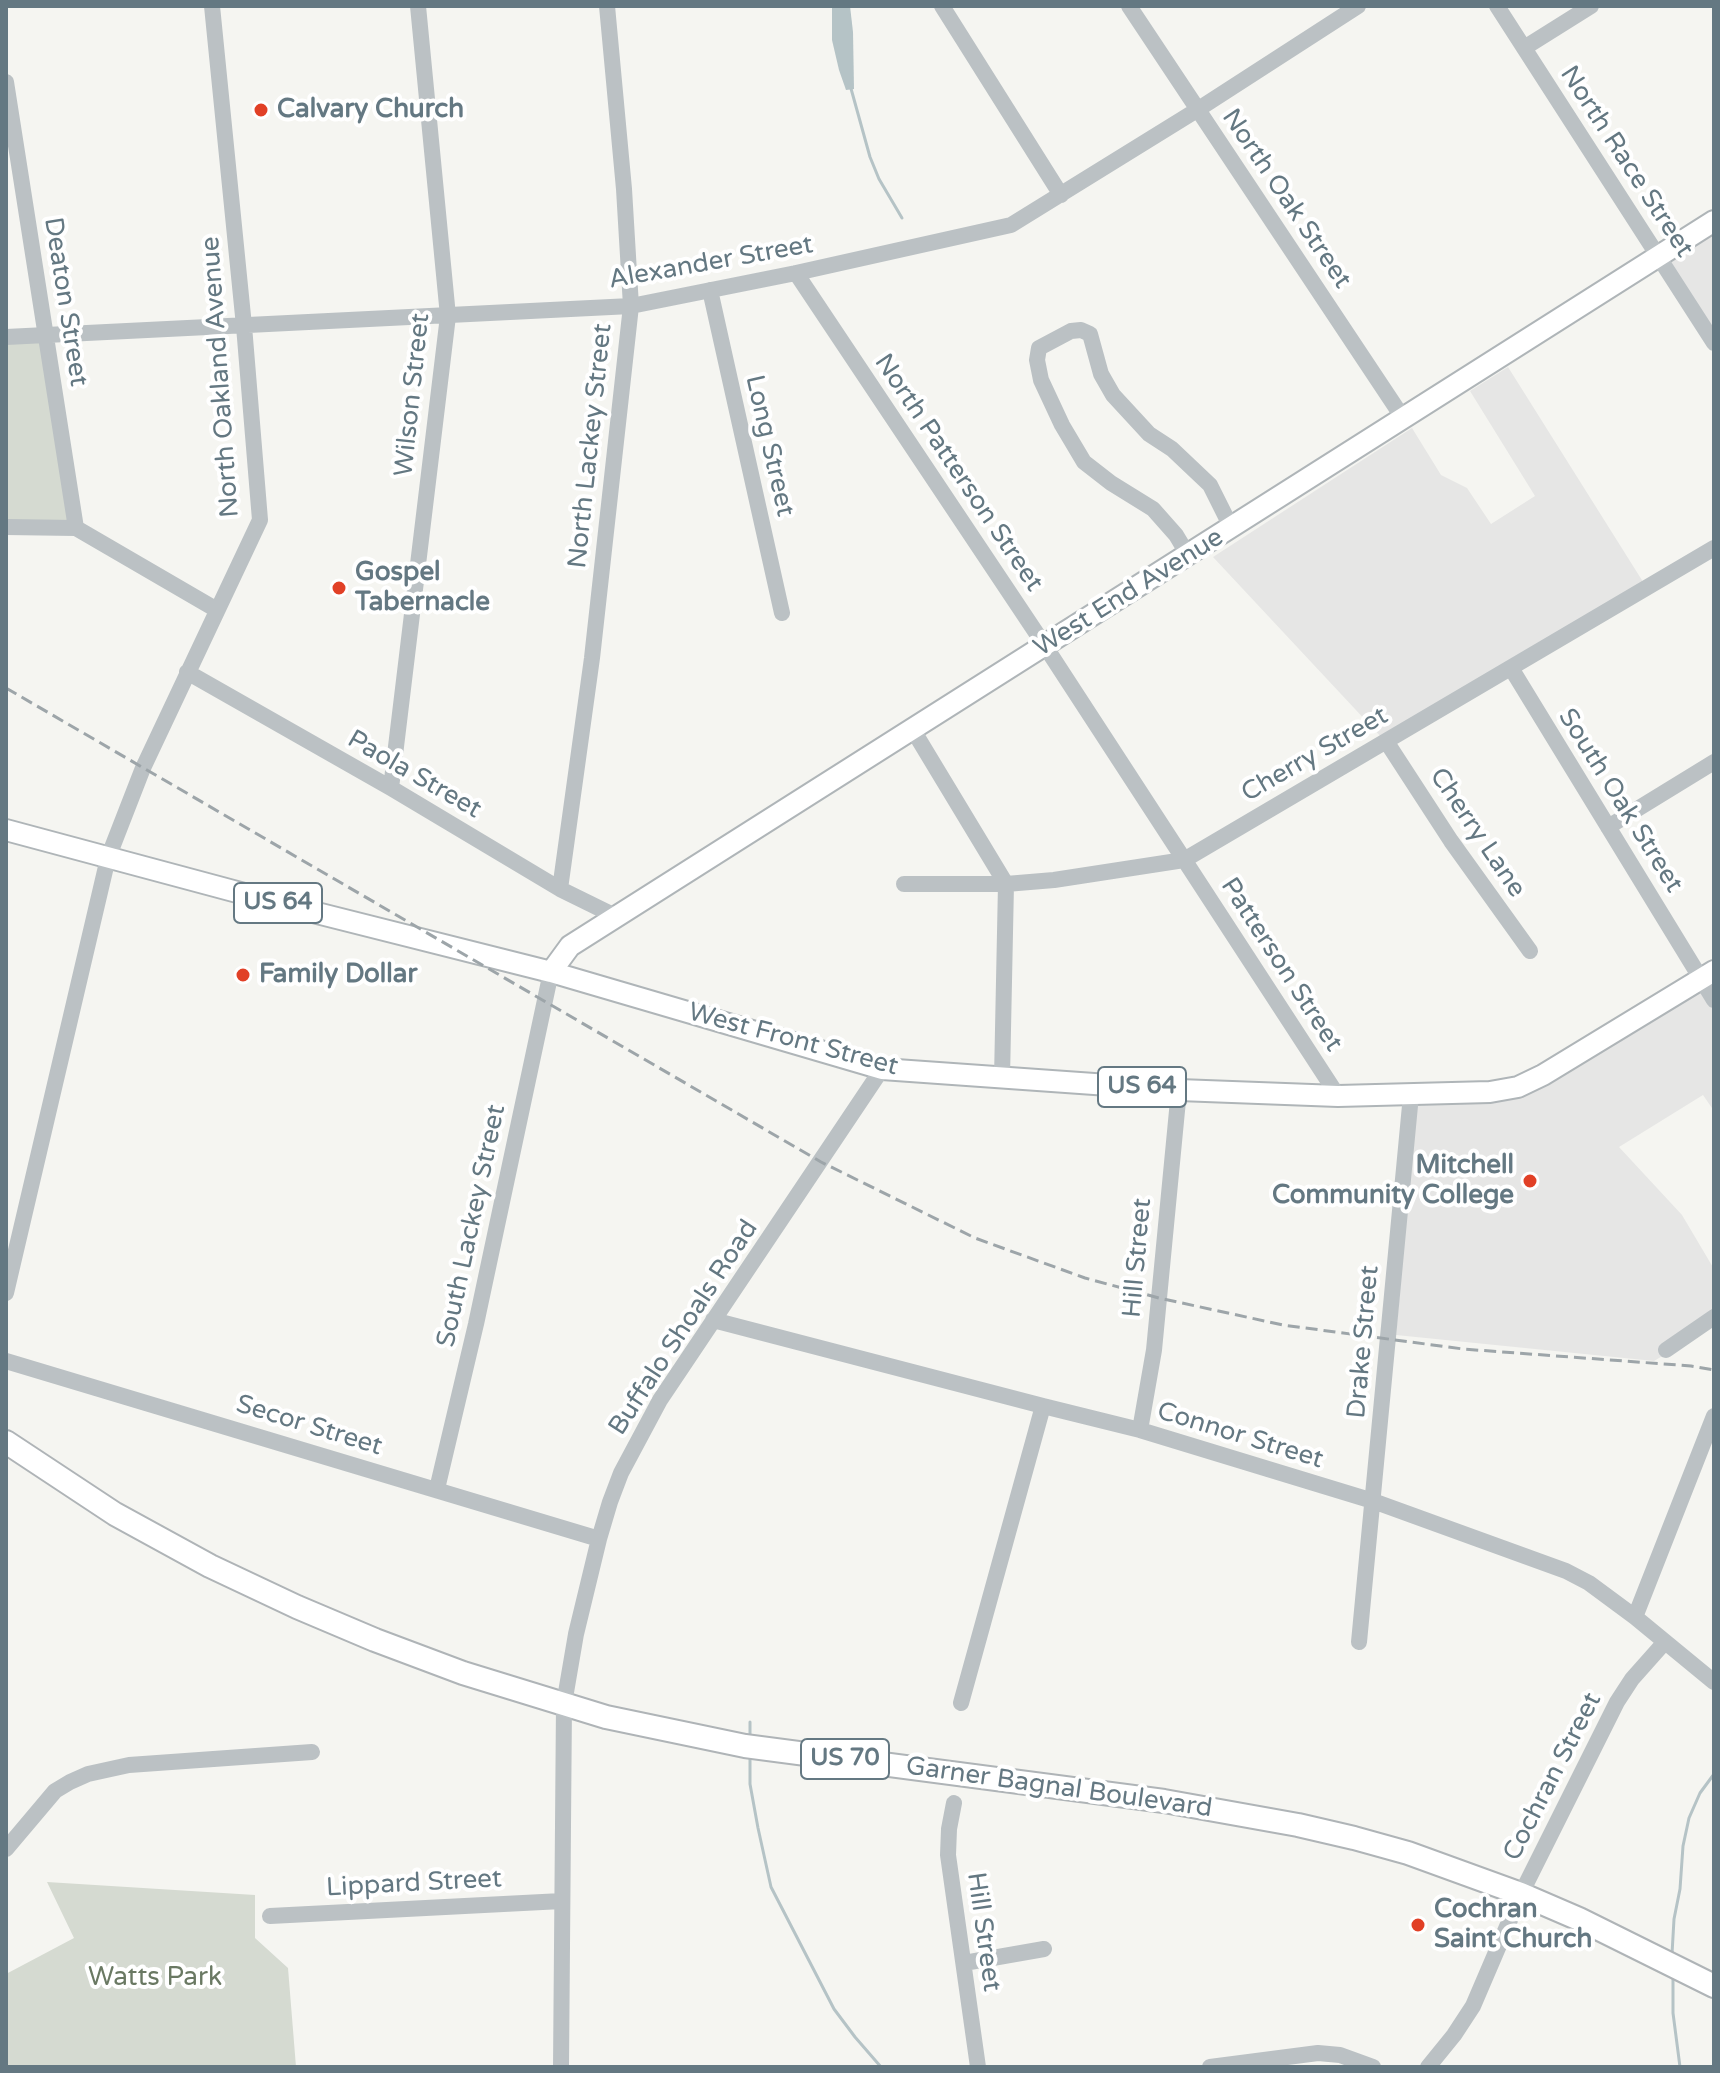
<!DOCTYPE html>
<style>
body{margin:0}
#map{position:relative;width:1720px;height:2073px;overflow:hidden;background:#f5f5f1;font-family:"Varela Round",sans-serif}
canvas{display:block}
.frame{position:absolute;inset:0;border:8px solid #647882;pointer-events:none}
</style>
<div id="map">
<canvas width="1720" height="2073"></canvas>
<div class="frame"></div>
</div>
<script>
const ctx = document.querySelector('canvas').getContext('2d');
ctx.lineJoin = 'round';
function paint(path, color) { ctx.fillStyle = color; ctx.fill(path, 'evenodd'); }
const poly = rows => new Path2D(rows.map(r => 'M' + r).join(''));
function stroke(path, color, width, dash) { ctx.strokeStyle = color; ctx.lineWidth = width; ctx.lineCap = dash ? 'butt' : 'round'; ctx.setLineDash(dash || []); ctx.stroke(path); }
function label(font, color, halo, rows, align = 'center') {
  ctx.font = font + ' "Varela Round",sans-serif'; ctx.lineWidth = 8; ctx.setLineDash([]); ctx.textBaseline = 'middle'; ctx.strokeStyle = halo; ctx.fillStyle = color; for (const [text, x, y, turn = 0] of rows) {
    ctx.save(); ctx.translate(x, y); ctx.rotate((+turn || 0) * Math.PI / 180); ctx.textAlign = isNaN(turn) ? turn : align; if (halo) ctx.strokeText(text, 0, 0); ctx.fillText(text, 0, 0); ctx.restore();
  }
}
const built = poly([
 [1714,233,1714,334,1668,261],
 [1508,367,1645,585,1383,739,1213,557,1412,428,1441,475,1467,488,1491,524,1535,496,1470,391],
 [1700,987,1714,1010,1714,1111,1703,1095,1619,1147,1682,1215,1714,1269,1714,1325,1654,1361,1396,1335,1416,1105,1473,1100]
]);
const green = poly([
 [46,335,76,528,6,527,6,337],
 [47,1882,255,1895,255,1938,288,1968,296,2067,6,2067,6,1974,74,1938]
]);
const water = poly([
 [832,6,850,6,853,32,854,89,846,90,839,70,832,40]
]);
const stream = poly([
 [850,85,870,157,879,179,902,218],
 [750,1722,750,1738],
 [750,1757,750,1784,758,1828,771,1887,834,2009,855,2037,881,2067],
 [1672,1954,1674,1919,1680,1889,1683,1846,1689,1818,1700,1793,1714,1774],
 [1673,1977,1673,2013,1680,2067]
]);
const minor = poly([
 [942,6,1061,195],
 [1129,6,1403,418],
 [1497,6,1714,343],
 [1524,48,1591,6],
 [6,82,76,528],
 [796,273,1045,646,1338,1096],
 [710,290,782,613],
 [6,337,631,306,796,273,1011,225,1197,110,1358,6],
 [6,527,76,528,217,610],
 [1188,555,1176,535,1153,509,1111,483,1084,462,1062,425,1041,380,1037,360,1039,348,1071,331,1081,330,1090,334,1101,374,1113,395,1149,434,1172,449,1210,485,1231,527],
 [1511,668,1714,1000],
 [187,672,391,788,560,889,617,917],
 [913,730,1006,884,1002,1078],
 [1386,741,1451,841,1530,951],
 [391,788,448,316,418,6],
 [1608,827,1714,762],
 [904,884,1006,884,1054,880,1184,860,1714,548],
 [560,889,592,658,631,306,624,189,607,6],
 [6,1293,108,858,143,768,260,520,244,326,212,6],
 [713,1320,1043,1406,1140,1430,1373,1501,1566,1571,1589,1583,1635,1617,1714,1682],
 [1666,1350,1714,1317],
 [6,1361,599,1539],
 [1140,1430,1154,1350,1179,1090],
 [437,1489,476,1324,551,972],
 [1635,1617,1714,1416],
 [1359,1642,1411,1095],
 [961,1703,1043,1406],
 [954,1803,949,1829,948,1855,978,2067],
 [6,1849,55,1791,70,1782,88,1774,129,1765,312,1752],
 [270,1916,562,1901],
 [964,1963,1044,1949],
 [561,2067,564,1704,576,1634,599,1539,610,1502,621,1473,660,1400,882,1069],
 [1210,2067,1318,2053,1340,2055,1373,2067],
 [1428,2067,1454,2035,1473,2006,1521,1894,1617,1702,1632,1679,1664,1643]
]);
const major = poly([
 [6,830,293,907,551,972,882,1069,1179,1090,1338,1096,1490,1092,1518,1087,1543,1075,1714,971],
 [551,972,570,946,1714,221]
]);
const highway = poly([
 [6,1442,115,1514,210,1566,297,1607,375,1640,463,1673,606,1717,745,1746,1164,1801,1298,1825,1354,1838,1408,1853,1521,1894,1579,1919,1714,1986]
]);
const rail = poly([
 [6,688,821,1162,975,1238,1085,1278,1159,1298,1283,1325,1463,1349,1691,1366,1714,1370]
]);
const markers = [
 [261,110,8,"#e14026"],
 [339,588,8,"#e14026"],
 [243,975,8,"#e14026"],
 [1530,1181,8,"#e14026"],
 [1418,1925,8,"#e14026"]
];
const shields = [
 [278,903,88],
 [1142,1087,88],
 [845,1759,88]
];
const shieldNames = [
 ["US 64",278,903],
 ["US 64",1142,1087],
 ["US 70",845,1759]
];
const poiNames = [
 ["Calvary Church",277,110],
 ["Gospel",355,573],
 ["Tabernacle",355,603],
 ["Family Dollar",259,975],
 ["Mitchell",1514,1166,"right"],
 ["Community College",1514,1196,"right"],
 ["Cochran",1434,1910],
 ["Saint Church",1434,1940]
];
const streetNames = [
 ["North Race Street",1626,162,57],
 ["North Oak Street",1286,199,56],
 ["Alexander Street",711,263,-10],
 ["Deaton Street",65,302,81],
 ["North Oakland Avenue",221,377,-94],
 ["Wilson Street",413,395,-84],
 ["North Lackey Street",591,446,-84],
 ["Long Street",769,446,77],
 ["North Patterson Street",958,473,56],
 ["West End Avenue",1129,593,-32],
 ["Cherry Street",1315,755,-30],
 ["Paola Street",414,775,30],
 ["South Oak Street",1620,801,58],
 ["Cherry Lane",1477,833,56],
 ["Patterson Street",1281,965,57],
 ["West Front Street",793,1040,15],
 ["South Lackey Street",472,1226,-78],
 ["Hill Street",1138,1258,-85],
 ["Buffalo Shoals Road",684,1328,-57],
 ["Drake Street",1364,1342,-85],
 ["Secor Street",309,1426,17],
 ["Connor Street",1240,1436,17],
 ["Cochran Street",1553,1777,-63],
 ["Garner Bagnal Boulevard",1059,1788,8],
 ["Lippard Street",414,1884,-3],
 ["Hill Street",983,1932,82]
];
const parkNames = [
 ["Watts Park",155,1978]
];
paint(built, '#e6e6e5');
paint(green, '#d5dad1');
paint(water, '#b5c3c6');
stroke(stream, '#b5c3c6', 3);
stroke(major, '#afb5b8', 24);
stroke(highway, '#afb4b7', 26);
stroke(minor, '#bbc1c4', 16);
stroke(major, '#fff', 20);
stroke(highway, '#fff', 22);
stroke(rail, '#9da5a9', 3, [12, 6]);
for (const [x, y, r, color] of markers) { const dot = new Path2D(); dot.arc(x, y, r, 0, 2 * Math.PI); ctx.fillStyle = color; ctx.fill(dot); stroke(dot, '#fff', 3); }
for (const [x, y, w] of shields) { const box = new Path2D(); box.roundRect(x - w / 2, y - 20, w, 40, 6); ctx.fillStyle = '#fff'; ctx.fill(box); stroke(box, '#647882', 2); }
label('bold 24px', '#647882', null, shieldNames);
label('bold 26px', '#647882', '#fff', poiNames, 'left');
label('26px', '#647882', '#fff', streetNames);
label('26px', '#6a7963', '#fff', parkNames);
</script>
